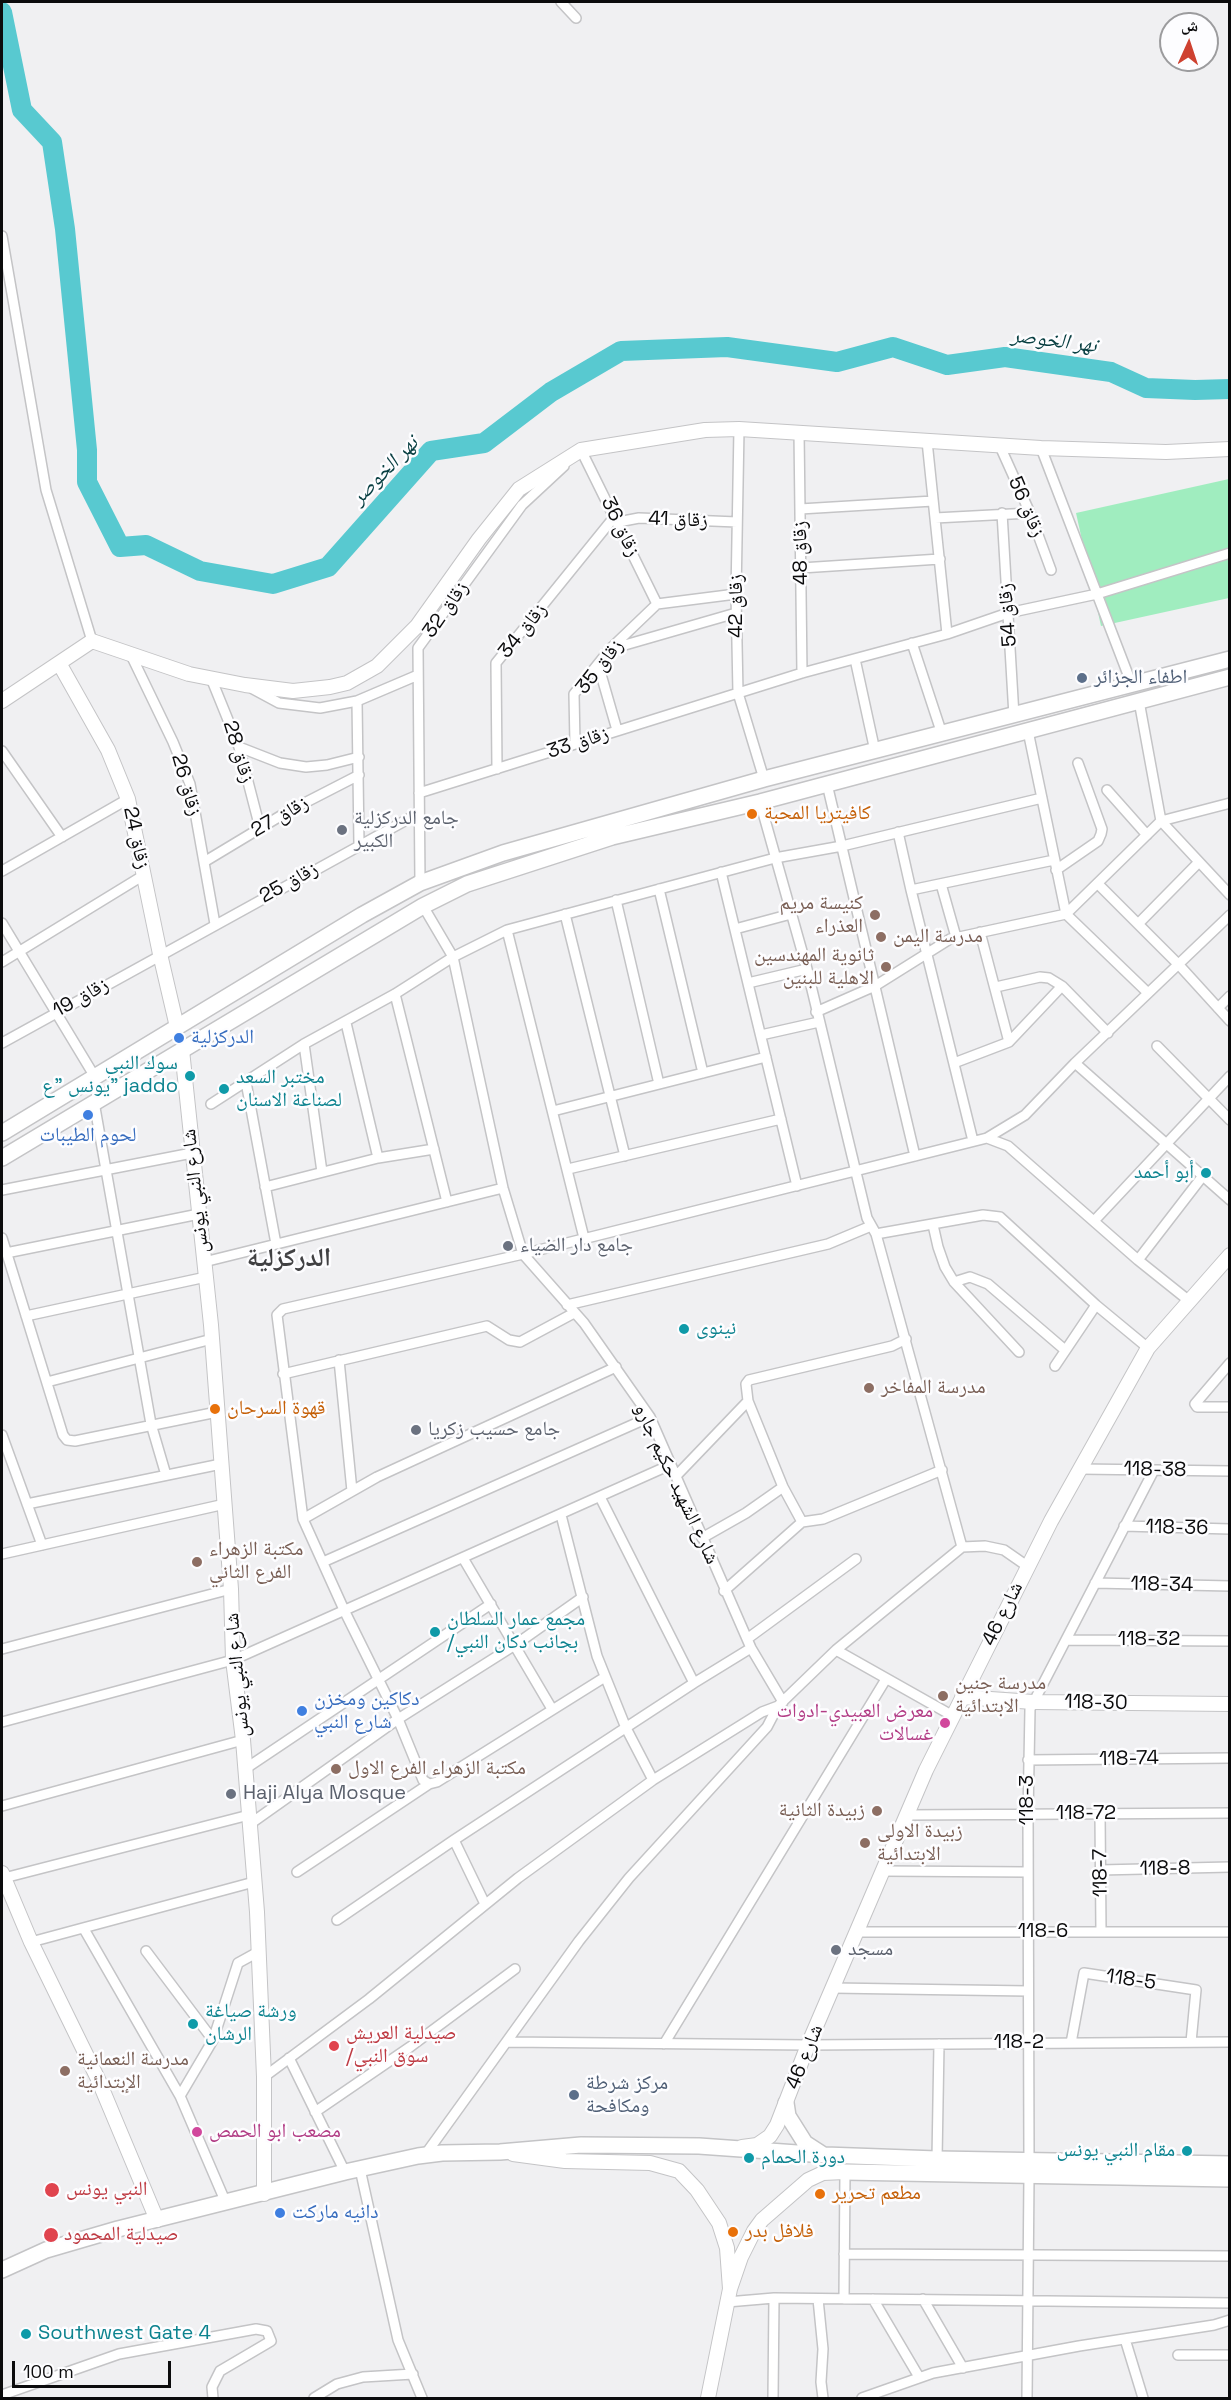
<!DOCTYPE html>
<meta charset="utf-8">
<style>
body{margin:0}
#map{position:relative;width:1231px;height:2400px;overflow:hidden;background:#f0f0f2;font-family:"Space Grotesk","Noto Naskh Arabic",sans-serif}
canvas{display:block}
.frame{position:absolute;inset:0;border:3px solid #0b0b0c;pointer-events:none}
.north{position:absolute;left:1159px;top:12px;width:60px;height:60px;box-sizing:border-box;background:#fdfdff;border:2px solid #9c9c9e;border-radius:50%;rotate:3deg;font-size:16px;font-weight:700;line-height:24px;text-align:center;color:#0b0b0c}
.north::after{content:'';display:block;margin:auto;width:21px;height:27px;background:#ce4130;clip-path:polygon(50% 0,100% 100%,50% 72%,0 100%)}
.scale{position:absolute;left:12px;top:2361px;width:159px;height:27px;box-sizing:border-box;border:3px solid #0b0b0c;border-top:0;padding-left:8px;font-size:18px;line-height:21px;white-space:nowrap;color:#0b0b0c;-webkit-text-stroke:4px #fdfdff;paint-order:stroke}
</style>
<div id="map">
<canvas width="1231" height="2400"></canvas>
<div class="frame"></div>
<div class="north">ش</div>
<div class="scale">100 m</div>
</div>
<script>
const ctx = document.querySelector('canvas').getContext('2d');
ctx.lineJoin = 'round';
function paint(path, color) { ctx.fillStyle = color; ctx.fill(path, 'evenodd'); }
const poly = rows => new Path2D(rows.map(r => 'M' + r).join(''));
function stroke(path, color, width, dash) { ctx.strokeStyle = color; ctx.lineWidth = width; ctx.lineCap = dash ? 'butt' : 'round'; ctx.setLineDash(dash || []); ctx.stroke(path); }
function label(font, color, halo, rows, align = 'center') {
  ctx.font = font + ' "Space Grotesk","Noto Naskh Arabic",sans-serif'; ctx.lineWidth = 5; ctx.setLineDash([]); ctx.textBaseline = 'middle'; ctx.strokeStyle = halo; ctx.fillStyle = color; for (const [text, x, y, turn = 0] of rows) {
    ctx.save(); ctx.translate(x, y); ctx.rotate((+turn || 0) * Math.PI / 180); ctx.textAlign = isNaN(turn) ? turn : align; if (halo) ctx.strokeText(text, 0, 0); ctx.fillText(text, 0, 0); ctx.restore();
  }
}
const green = poly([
 [1229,479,1229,598,1101,626,1076,513]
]);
const river = poly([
 [2,12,22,110,52,142,65,229,87,450,87,482,120,547,146,545,200,571,273,584,328,567,431,451,484,443,551,392,621,351,727,347,837,362,893,347,947,365,1005,357,1111,372,1146,388,1195,390,1230,389]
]);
const street = poly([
 [561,2,576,18],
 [2,236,46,490,92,641],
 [739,429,736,594,738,693,764,779],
 [799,432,802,673],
 [927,441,947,634],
 [999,444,1030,513,1051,570],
 [1041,448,1132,685],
 [578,453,581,450,657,604],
 [800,509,933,501],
 [1002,513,1014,716],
 [935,518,1030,513],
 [618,522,639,518,737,522],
 [801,568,940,559],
 [657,604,736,594],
 [912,643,942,734],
 [611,649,736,613],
 [131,655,173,742,190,784,215,924],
 [855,659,875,751],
 [598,664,617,730],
 [211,678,239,747,260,828],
 [253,689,279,703,320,708,357,701,418,675],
 [357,701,359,845],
 [1139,701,1161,821,1230,895],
 [1028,731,1066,914,1148,993],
 [575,744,574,694,610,649,657,604],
 [239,747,280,763,306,767,327,765,359,757],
 [2,751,62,837],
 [497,769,496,663,615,516],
 [827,784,915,1156],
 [1107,790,1147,835],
 [419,793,802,673,947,634,1008,613,1097,594,1230,553],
 [760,802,807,969,867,1218,876,1234,962,1547],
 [898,832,911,890,1054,860],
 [204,862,287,812,359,775],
 [1056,870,1098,841,1101,834,1102,829,1078,763],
 [2,871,128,799],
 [721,872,797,1186],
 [420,883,418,648,522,505,564,466],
 [941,884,956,937],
 [1098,884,1179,965,1230,1021],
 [659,889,703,1073],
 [911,890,973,1141],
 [616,900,659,1084],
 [423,906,453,957,503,1188,523,1254,584,1323,650,1417,751,1648,783,1702],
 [565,914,625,1156],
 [2,923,95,1077],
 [1138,924,1199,862],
 [735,929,791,914],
 [507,930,584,1238],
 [980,932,1009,1042],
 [2,962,144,875],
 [748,983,807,969],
 [996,987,1040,977,1049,978,1062,986,1108,1033],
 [395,994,447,1202],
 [1218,1008,1230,996],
 [816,1012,875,986,950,939,1066,914,1161,821,1230,803],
 [346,1023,378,1158],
 [761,1035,819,1022],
 [2,1043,419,813],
 [304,1044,322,1172],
 [1157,1046,1230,1120],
 [954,1063,1009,1042,1062,986],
 [1075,1063,1230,1200],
 [246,1082,276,1244],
 [94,1102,151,1424,166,1475],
 [211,1104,304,1044,395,994,453,957,507,930,775,858,842,846,1042,798],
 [553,1111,766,1057],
 [987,1138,1008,1146,1138,1260,1188,1300],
 [568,1169,781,1119],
 [265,1187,378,1158,434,1149],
 [2,1190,192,1153],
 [1094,1221,1230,1076],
 [933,1225,938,1247,945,1267,954,1282,1019,1352],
 [876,1234,983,1215,1000,1217,1096,1305,1148,1348],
 [2,1238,63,1435,67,1440,75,1441,217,1412],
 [6,1253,199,1214],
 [1138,1260,1202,1177],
 [204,1262,503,1188],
 [954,1282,970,1277,988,1284,1065,1350],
 [567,1305,828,1244,871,1226],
 [26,1316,206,1277],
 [339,1360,352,1491],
 [1230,1363,1195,1404,1197,1407,1230,1407],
 [1055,1366,1096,1305],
 [283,1374,487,1326,509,1340,520,1342,574,1313],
 [47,1382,212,1339],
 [2,1435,42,1545],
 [1080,1469,1230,1471],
 [677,1475,748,1401],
 [600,1497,694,1683],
 [27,1504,221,1464],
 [561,1515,597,1656,626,1728,653,1780],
 [303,1519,377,1477,616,1367],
 [802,1522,783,1487,748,1401,746,1384,749,1380,892,1346,906,1339],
 [1124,1526,1230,1529],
 [702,1538,746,1513,783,1487],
 [2,1554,225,1504],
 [463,1558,552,1709],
 [323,1562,650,1417],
 [1095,1583,1230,1586],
 [724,1591,802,1522,823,1519,942,1470],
 [747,1639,856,1559],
 [1068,1640,1230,1641],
 [2,1649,231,1589],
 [836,1650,953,1716],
 [605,1677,437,1782,429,1784,423,1780,398,1719,345,1612,303,1519,277,1315,283,1309,523,1254,987,1138,1025,1115,1075,1063,1230,915],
 [2,1722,233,1660,670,1465],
 [1028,1760,1230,1758],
 [245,1769,491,1604],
 [2,1806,243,1740],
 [1100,1814,1101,1932],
 [907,1815,1230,1813],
 [250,1824,398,1719,515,1645,583,1597],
 [454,1840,485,1904],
 [1100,1870,1230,1867],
 [883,1871,1028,1872],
 [297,1872,429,1784],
 [4,1878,249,1815],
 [337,1920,454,1840,694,1683,751,1648],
 [84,1929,180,2096,226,2203],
 [857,1932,1230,1932],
 [31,1942,254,1882],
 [146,1951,213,2040],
 [833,1988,1028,1991],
 [507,2042,808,2045,1230,2042],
 [1071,2043,1084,1973,1196,1990,1191,2042],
 [664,2044,886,1679],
 [289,2058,345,2172],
 [264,2077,369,1999,518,1878,653,1780,762,1712,778,1706],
 [180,2096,213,2040,238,1963,258,1952],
 [315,2112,410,2047,515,1969],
 [425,2155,579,1941,629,1878,767,1727,778,1706,836,1650,962,1547,985,1546,1004,1550,1027,1566],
 [937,2159,939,2044],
 [1029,2161,1028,1815,1030,1709,1154,1470],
 [360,2169,398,2340,422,2398],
 [844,2254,1230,2256],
 [818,2299,823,2349,821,2382,823,2398],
 [844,2299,845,2172],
 [873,2299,919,2377],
 [923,2299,963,2368],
 [727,2302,774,2298,1230,2303],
 [1125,2339,1143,2398],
 [1178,2355,1230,2355],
 [2,2395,119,2354,256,2329,267,2331,271,2341,220,2371,212,2387,213,2398],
 [314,2398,337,2384,363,2377,413,2374],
 [773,2398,774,2298],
 [862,2398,933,2373,1079,2346,1214,2325,1230,2320],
 [1027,2398,1029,2176]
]);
const secondary = poly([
 [59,663,108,750,128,799,160,954,177,1027],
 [2,701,92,641,189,674,245,685,293,691,330,687,347,683,377,666,417,626,479,539,519,489,581,450,705,430,739,429,1041,448,1166,452,1230,449],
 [182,1050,211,1325,231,1589,233,1660,243,1740,257,1912,264,2077,264,2194],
 [962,1697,1033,1702,1230,1704],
 [2,1873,31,1942,98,2079,157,2220],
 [742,2147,757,2145,770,2136,777,2125,808,2045,926,1770,1051,1521,1148,1348,1230,1255],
 [513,2154,565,2161,650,2163,679,2171,697,2190,719,2223,727,2248,730,2289],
 [708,2398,730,2289,741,2257,754,2231,762,2220,808,2180,823,2173,845,2172]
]);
const primary = poly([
 [2,1133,362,915,420,883,503,853,764,779,1230,659],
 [2,1158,423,906,467,884,612,837,760,802,1230,677],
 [786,2103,788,2116,805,2143,822,2154],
 [845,2172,1230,2179],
 [2,2270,46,2250,118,2229,345,2172,418,2156,442,2153,500,2152,581,2145,699,2146,825,2155,937,2159,1230,2164]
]);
const markers = [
 [1082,678,6,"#5c6f8a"],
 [752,814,6,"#e8710a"],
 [342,830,6,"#6b7280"],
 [875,915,6,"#8d6e63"],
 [881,937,6,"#8d6e63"],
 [886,967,6,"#8d6e63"],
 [179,1038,6,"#3f7fe0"],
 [190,1076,6,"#0f9aa8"],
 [224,1089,6,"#0f9aa8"],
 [88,1115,6,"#3f7fe0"],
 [1206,1173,6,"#0f9aa8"],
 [508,1246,6,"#6b7280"],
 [684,1329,6,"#0f9aa8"],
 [869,1388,6,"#8d6e63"],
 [215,1409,6,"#e8710a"],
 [416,1430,6,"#6b7280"],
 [197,1562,6,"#8d6e63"],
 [435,1632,6,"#0f9aa8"],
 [943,1696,6,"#8d6e63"],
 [302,1711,6,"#3f7fe0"],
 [945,1723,6,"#d1479c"],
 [336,1769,6,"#8d6e63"],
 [231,1794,6,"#6b7280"],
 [877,1811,6,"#8d6e63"],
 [865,1843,6,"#8d6e63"],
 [836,1950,6,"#6b7280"],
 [193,2024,6,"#0f9aa8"],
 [334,2046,6,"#e0444e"],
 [65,2071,6,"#8d6e63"],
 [574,2095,6,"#5c6f8a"],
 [197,2132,6,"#d1479c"],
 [1187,2151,6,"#0f9aa8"],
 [749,2158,6,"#0f9aa8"],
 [52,2190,8,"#e0444e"],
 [820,2194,6,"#e8710a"],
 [280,2213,6,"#3f7fe0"],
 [733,2232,6,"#e8710a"],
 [51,2235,8,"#e0444e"],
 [26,2334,6,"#0f9aa8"]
];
const streetNames = [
 ["زقاق 56",1026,507,67],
 ["زقاق 41",678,520,2],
 ["زقاق 36",620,527,64],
 ["زقاق 48",801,553,-91],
 ["زقاق 42",737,606,-90],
 ["زقاق 32",446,610,-55],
 ["زقاق 54",1008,615,-94],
 ["زقاق 34",523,631,-51],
 ["زقاق 35",600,667,-52],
 ["زقاق 33",578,743,-18],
 ["زقاق 28",238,752,73],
 ["زقاق 26",186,785,74],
 ["زقاق 27",280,817,-30],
 ["زقاق 24",136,838,78],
 ["زقاق 25",289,883,-29],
 ["زقاق 19",81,998,-29],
 ["شارع النبي يونس",196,1191,-96],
 ["118-38",1155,1470,1],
 ["شارع الشهيد حكيم جارو",676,1484,65],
 ["118-36",1177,1528,1],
 ["118-34",1162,1585,1],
 ["شارع 46",1003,1614,-64],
 ["118-32",1149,1640],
 ["شارع النبي يونس",238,1675,-95],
 ["118-30",1096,1703,1],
 ["118-74",1129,1759,-1],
 ["118-3",1028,1800,-90],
 ["118-72",1086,1814],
 ["118-8",1165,1869,-1],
 ["118-7",1101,1873,-91],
 ["118-6",1043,1932],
 ["118-5",1131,1980,8],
 ["118-2",1019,2043],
 ["شارع 46",805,2057,-68]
];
const serviceNames = [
 ["اطفاء الجزائر",1094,678],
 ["مركز شرطة",586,2084],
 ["ومكافحة",586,2107]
];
const foodNames = [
 ["كافيتريا المحبة",764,814],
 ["قهوة السرحان",227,1409],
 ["مطعم تحرير",832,2194],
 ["فلافل بدر",745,2232]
];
const worshipNames = [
 ["جامع الدركزلية",354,819],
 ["الكبير",354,842],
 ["جامع دار الضياء",520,1246],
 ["جامع حسيب زكريا",428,1430],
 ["Haji Alya Mosque",243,1794],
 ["مسجد",848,1950]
];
const educationNames = [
 ["كنيسة مريم",863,904,"right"],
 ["العذراء",863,927,"right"],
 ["مدرسة اليمن",893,937],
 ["ثانوية المهندسين",874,956,"right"],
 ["الاهلية للبنين",874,979,"right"],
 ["مدرسة المفاخر",881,1388],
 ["مكتبة الزهراء",209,1550],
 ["الفرع الثاني",209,1573],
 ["مدرسة جنين",955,1684],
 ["الابتدائية",955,1707],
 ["مكتبة الزهراء الفرع الاول",348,1769],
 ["زبيدة الثانية",865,1811,"right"],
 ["زبيدة الاولى",877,1832],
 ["الابتدائية",877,1855],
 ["مدرسة النعمانية",77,2060],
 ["الإبتدائية",77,2083]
];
const shopNames = [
 ["الدركزلية",191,1038],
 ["لحوم الطيبات",88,1136,"center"],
 ["دكاكين ومخزن",314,1700],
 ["شارع النبي",314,1723],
 ["دانيه ماركت",292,2213]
];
const cultureNames = [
 ["سوك النبي",178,1064,"right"],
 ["يونس \"ع\" jaddo",178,1087,"right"],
 ["مختبر السعد",236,1078],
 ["لصناعة الاسنان",236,1101],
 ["أبو أحمد",1194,1173,"right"],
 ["نينوى",696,1329],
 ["مجمع عمار السلطان",447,1620],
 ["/بجانب دكان النبي",447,1643],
 ["ورشة صياغة",205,2012],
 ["الرشان",205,2035],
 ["مقام النبي يونس",1175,2151,"right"],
 ["دورة الحمام",761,2158],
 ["Southwest Gate 4",38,2334]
];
const hotelNames = [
 ["معرض العبيدي-ادوات",933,1712],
 ["غسالات",933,1735],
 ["مصعب ابو الحمص",209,2132,"left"]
];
const healthNames = [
 ["صيدلية العريش",346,2034],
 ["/سوق النبي",346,2057],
 ["النبي يونس",66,2190],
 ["صيدلية المحمود",64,2235]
];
const waterNames = [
 ["نهر الخوصر",1054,341,7],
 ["نهر الخوصر",385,471,-46]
];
const districtNames = [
 ["الدركزلية",289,1259]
];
paint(green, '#a0edbf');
stroke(river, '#58c9d0', 20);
stroke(street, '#c4c4c6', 12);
stroke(secondary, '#c4c4c6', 16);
stroke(primary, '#c4c4c6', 18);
stroke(street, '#fff', 9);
stroke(secondary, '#fff', 14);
stroke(primary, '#fff', 15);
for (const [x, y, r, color] of markers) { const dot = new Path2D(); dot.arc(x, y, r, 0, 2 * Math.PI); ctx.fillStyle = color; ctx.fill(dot); stroke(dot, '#fdfdff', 2); }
label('20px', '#0b0b0c', '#fdfdff', streetNames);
label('20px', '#4e5e75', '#fdfdff', serviceNames, 'left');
label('20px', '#c56008', '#fdfdff', foodNames, 'left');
label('20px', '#5b616d', '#fdfdff', worshipNames, 'left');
label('20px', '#785e54', '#fdfdff', educationNames, 'left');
label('20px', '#366cbe', '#fdfdff', shopNames, 'left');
label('20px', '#0d838f', '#fdfdff', cultureNames, 'left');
label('20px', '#b23c85', '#fdfdff', hotelNames, 'right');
label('20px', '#be3a42', '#fdfdff', healthNames, 'left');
label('italic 21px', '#0a4043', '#fdfdff', waterNames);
label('bold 26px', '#414143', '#fdfdff', districtNames);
</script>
